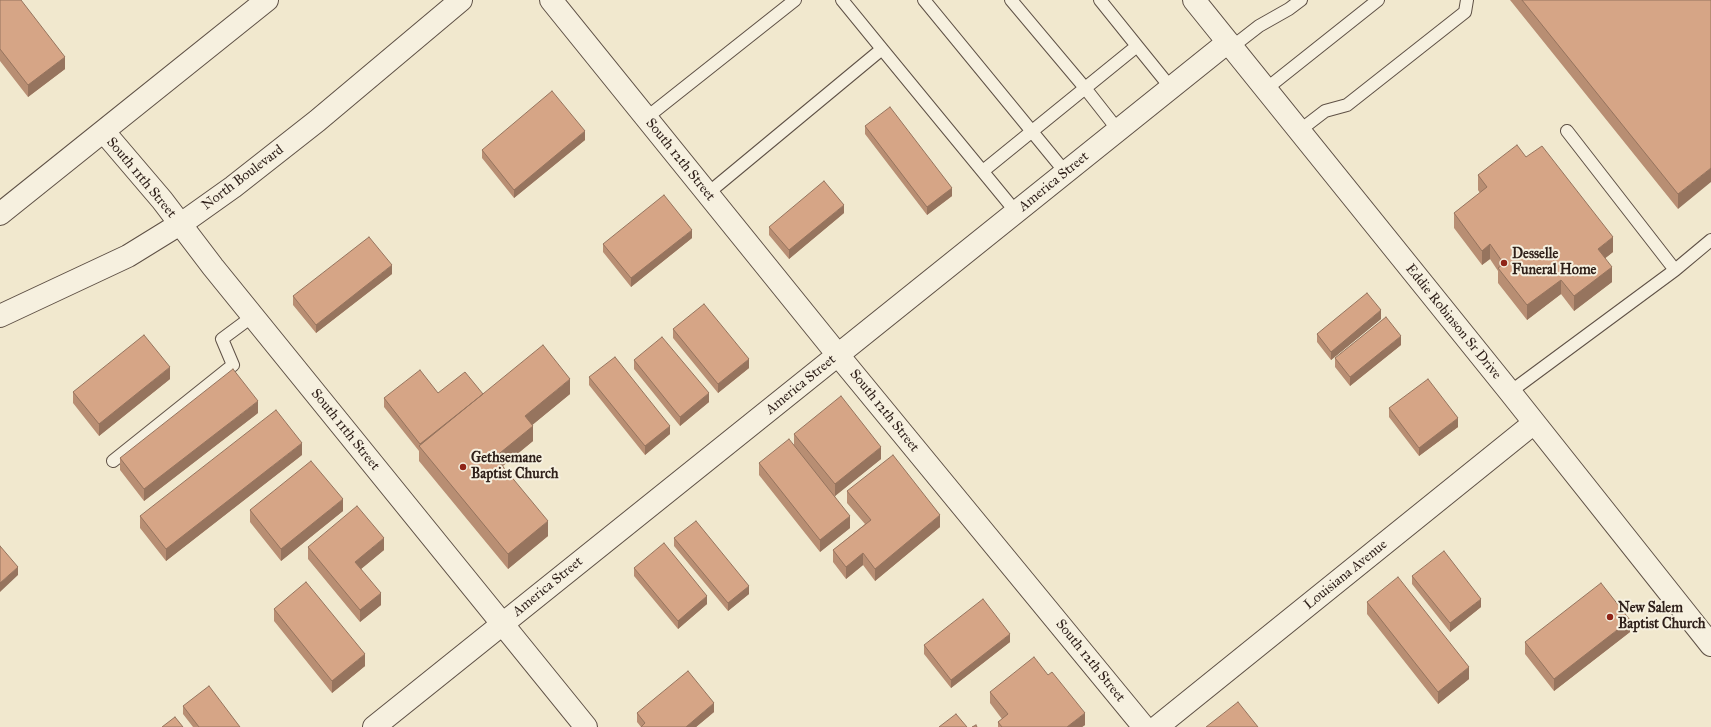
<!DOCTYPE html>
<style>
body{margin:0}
canvas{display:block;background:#f1e8ce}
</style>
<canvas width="1711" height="727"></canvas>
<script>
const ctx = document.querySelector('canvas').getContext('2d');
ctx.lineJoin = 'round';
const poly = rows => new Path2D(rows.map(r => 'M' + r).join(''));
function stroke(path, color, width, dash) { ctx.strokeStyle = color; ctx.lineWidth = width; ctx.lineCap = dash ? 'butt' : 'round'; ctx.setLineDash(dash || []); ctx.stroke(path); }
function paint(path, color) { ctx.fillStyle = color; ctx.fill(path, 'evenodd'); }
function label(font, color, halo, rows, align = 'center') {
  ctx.font = font + ' "IM FELL Great Primer",serif'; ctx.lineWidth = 4; ctx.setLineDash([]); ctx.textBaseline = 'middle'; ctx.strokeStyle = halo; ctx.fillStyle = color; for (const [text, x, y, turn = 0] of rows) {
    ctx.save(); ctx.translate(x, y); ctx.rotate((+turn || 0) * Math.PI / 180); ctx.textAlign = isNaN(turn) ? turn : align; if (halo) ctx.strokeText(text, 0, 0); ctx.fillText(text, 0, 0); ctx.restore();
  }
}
const service = poly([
 [842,0,882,49],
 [924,0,1066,173],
 [1011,0,1085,88,1118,130],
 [1100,0,1137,46],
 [1232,47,1259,26,1289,9,1301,0],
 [1266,89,1378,0],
 [646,118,795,0],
 [1299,131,1325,111,1347,105,1465,12,1467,0],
 [983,171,1137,46,1171,88],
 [707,194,882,49,1016,212],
 [1675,270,1711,240],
 [1510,392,1675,270,1567,131],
 [113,461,233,365,222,339,253,316]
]);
const minor = poly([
 [551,0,838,355,1144,727],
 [1194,0,1510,392,1711,645],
 [104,132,162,200,213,267,586,727],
 [374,727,1228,42],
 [1157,727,1534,423]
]);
const tertiary = poly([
 [0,214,267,0],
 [0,316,128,256,188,219,233,187,317,121,461,0]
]);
const wall = poly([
 [0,0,65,69,28,97,0,61],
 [1510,0,1711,0,1678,209],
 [865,126,952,196,927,215,865,134],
 [585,140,514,198,482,158,482,150],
 [1526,157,1613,252,1605,258,1612,282,1574,311,1561,294,1527,320,1498,283,1498,271,1490,259,1482,265,1454,228,1454,213,1480,193,1478,190,1478,175],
 [844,213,789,259,769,235,769,227],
 [692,238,631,287,603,252,603,244],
 [392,274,316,333,293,305,293,296],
 [1381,319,1331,360,1317,342,1317,334],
 [673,329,749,368,718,393,673,338],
 [1401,345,1350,386,1335,367,1335,358],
 [634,360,709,402,680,426,634,369],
 [589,377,670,434,645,455,589,385],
 [170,379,99,436,73,403,73,392],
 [438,393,483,394,570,394,532,425,533,441,503,466,548,536,508,569,419,461,419,451,384,407,384,398],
 [1389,408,1458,427,1419,456,1389,417],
 [258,413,144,501,120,470,120,458],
 [794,434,881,459,835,496,850,528,820,552,759,475,759,463,794,445],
 [302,455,166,561,140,528,140,516],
 [847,491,940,527,875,581,863,565,846,579,833,562,833,550,865,524,847,503],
 [250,510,343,511,281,561,250,522],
 [674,538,749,594,728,611,674,546],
 [308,547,384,550,361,569,381,605,360,622,308,559],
 [634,568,707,604,678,629,634,576],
 [1412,576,1481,607,1450,632,1412,584],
 [1367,602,1469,679,1438,704,1367,614],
 [274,609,365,666,332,693,274,621],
 [1630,632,1554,691,1525,654,1525,642],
 [1010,642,951,688,924,654,924,645],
 [990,692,1085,725,1082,727,998,727,998,722,1002,719,990,703],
 [183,706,240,727,193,727,183,714],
 [714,712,696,727,641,727,637,722,637,713]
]);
const shadedWall = poly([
 [65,57,65,69,28,97,28,85],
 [585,131,585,140,514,198,514,190],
 [1711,168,1711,182,1678,209,1678,194],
 [952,188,952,196,927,215,927,207],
 [844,205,844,213,789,259,789,250],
 [692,230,692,238,631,287,631,278],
 [1613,237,1613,252,1598,264,1598,249],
 [1490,244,1490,259,1482,265,1482,251],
 [392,265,392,274,316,333,316,325],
 [1612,267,1612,282,1574,311,1574,296],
 [1561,280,1561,294,1527,320,1527,305],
 [1381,310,1381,319,1331,360,1331,352],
 [1401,336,1401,345,1350,386,1350,377],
 [749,359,749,368,718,393,718,384],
 [170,367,170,379,99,436,99,424],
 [570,379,570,394,525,431,525,416],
 [709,393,709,402,680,426,680,417],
 [483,394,420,448,420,444],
 [258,401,258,413,144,501,144,489],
 [1458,418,1458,427,1419,456,1419,448],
 [533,426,533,441,495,472,495,457],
 [670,426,670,434,645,455,645,446],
 [302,443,302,455,166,561,166,549],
 [881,447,881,459,835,496,835,484],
 [343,499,343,511,281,561,281,549],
 [940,515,940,527,875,581,875,569],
 [850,516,850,528,820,552,820,540],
 [548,521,548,536,508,569,508,554],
 [384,538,384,550,355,574,355,562],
 [863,553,863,565,846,579,846,567],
 [18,567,18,575,0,592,0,583],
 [749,586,749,594,728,611,728,603],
 [381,593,381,605,360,622,360,610],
 [707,596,707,604,678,629,678,621],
 [1481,599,1481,607,1450,632,1450,623],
 [1630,620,1630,632,1554,691,1554,679],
 [1010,634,1010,642,951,688,951,680],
 [365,654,365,666,332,693,332,681],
 [1469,667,1469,679,1438,704,1438,692],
 [714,703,714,712,696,727,686,727],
 [1085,713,1085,725,1082,727,1067,727]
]);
const building = poly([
 [0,0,21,0,65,57,28,85,0,49,0,0],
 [1522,0,1711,0,1711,168,1678,194,1522,0],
 [552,91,585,131,514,190,482,150,552,91],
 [890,107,952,188,927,207,865,126,890,107],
 [1517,145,1526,157,1542,146,1613,237,1598,249,1612,267,1574,296,1561,280,1527,305,1498,268,1504,264,1490,244,1482,251,1454,213,1487,187,1478,175,1517,145],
 [824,181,844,205,789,250,769,227,824,181],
 [664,195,692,230,631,278,603,244,664,195],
 [369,237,392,265,316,325,293,296,369,237],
 [1367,293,1381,310,1331,352,1317,334,1367,293],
 [704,304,749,359,718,384,673,329,704,304],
 [1386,317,1401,336,1350,377,1335,358,1386,317],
 [144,335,170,367,99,424,73,392,144,335],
 [662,337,709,393,680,417,634,360,662,337],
 [543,345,570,379,525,416,533,426,495,457,548,521,508,554,419,446,543,345],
 [615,357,670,426,645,446,589,377,615,357],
 [233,369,258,401,144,489,120,458,233,369],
 [420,370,438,393,465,372,483,394,420,444,384,398,420,370],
 [1428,379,1458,418,1419,448,1389,408,1428,379],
 [841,396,881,447,835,484,794,434,841,396],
 [276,410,302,443,166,549,140,516,276,410],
 [789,439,850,516,820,540,759,463,789,439],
 [893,455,940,515,875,569,863,553,846,567,833,550,871,520,847,491,893,455],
 [311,461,343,499,281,549,250,510,311,461],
 [357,506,384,538,355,562,381,593,360,610,308,547,357,506],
 [696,521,749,586,728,603,674,538,696,521],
 [664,543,707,596,678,621,634,568,664,543],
 [0,546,18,567,0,583,0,546],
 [1444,551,1481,599,1450,623,1412,576,1444,551],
 [1398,577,1469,667,1438,692,1367,602,1398,577],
 [306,582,365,654,332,681,274,609,306,582],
 [1601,583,1630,620,1554,679,1525,642,1601,583],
 [983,599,1010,634,951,680,924,645,983,599],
 [1034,657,1048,675,1052,672,1085,713,1067,727,1002,727,998,722,1008,714,990,692,1034,657],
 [688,671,714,703,686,727,641,727,645,723,637,713,688,671],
 [209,686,240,727,199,727,183,706,209,686],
 [1238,702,1258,727,1206,727,1238,702],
 [956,714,967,727,939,727,956,714],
 [175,717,183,727,162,727,175,717],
 [976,725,977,727,972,727,976,725]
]);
const markers = [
 [1504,263,4,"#8f2418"],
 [463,467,4,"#8f2418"],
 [1610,617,4,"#8f2418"]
];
const streetNames = [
 ["South 12th Street",680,160,51],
 ["South 11th Street",141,178,50],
 ["North Boulevard",243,178,-37],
 ["America Street",1054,182,-39],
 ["Eddie Robinson Sr Drive",1453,322,51],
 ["America Street",801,385,-39],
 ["South 12th Street",884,411,51],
 ["South 11th Street",345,430,51],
 ["Louisiana Avenue",1346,575,-39],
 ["America Street",548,587,-39],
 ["South 12th Street",1090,661,51]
];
const poiNames = [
 ["Desselle",1512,255],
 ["Funeral Home",1512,271],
 ["Gethsemane",471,459],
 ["Baptist Church",471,475],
 ["New Salem",1618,609],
 ["Baptist Church",1618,625]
];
stroke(service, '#5f5146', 14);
stroke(minor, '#5f5146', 24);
stroke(tertiary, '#5f5146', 24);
stroke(service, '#f6f0df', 12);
stroke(minor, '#f6f0df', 22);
stroke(tertiary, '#f6f0df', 22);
paint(wall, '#b88e73');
paint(shadedWall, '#96745e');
paint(building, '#d6a586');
stroke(building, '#96745e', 1);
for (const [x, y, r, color] of markers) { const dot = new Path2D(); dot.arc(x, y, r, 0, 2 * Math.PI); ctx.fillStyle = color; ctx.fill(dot); stroke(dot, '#f6f0df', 1.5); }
label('14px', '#2e1f19', '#f6f0df', streetNames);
label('bold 14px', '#2e1f19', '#f6f0df', poiNames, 'left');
</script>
